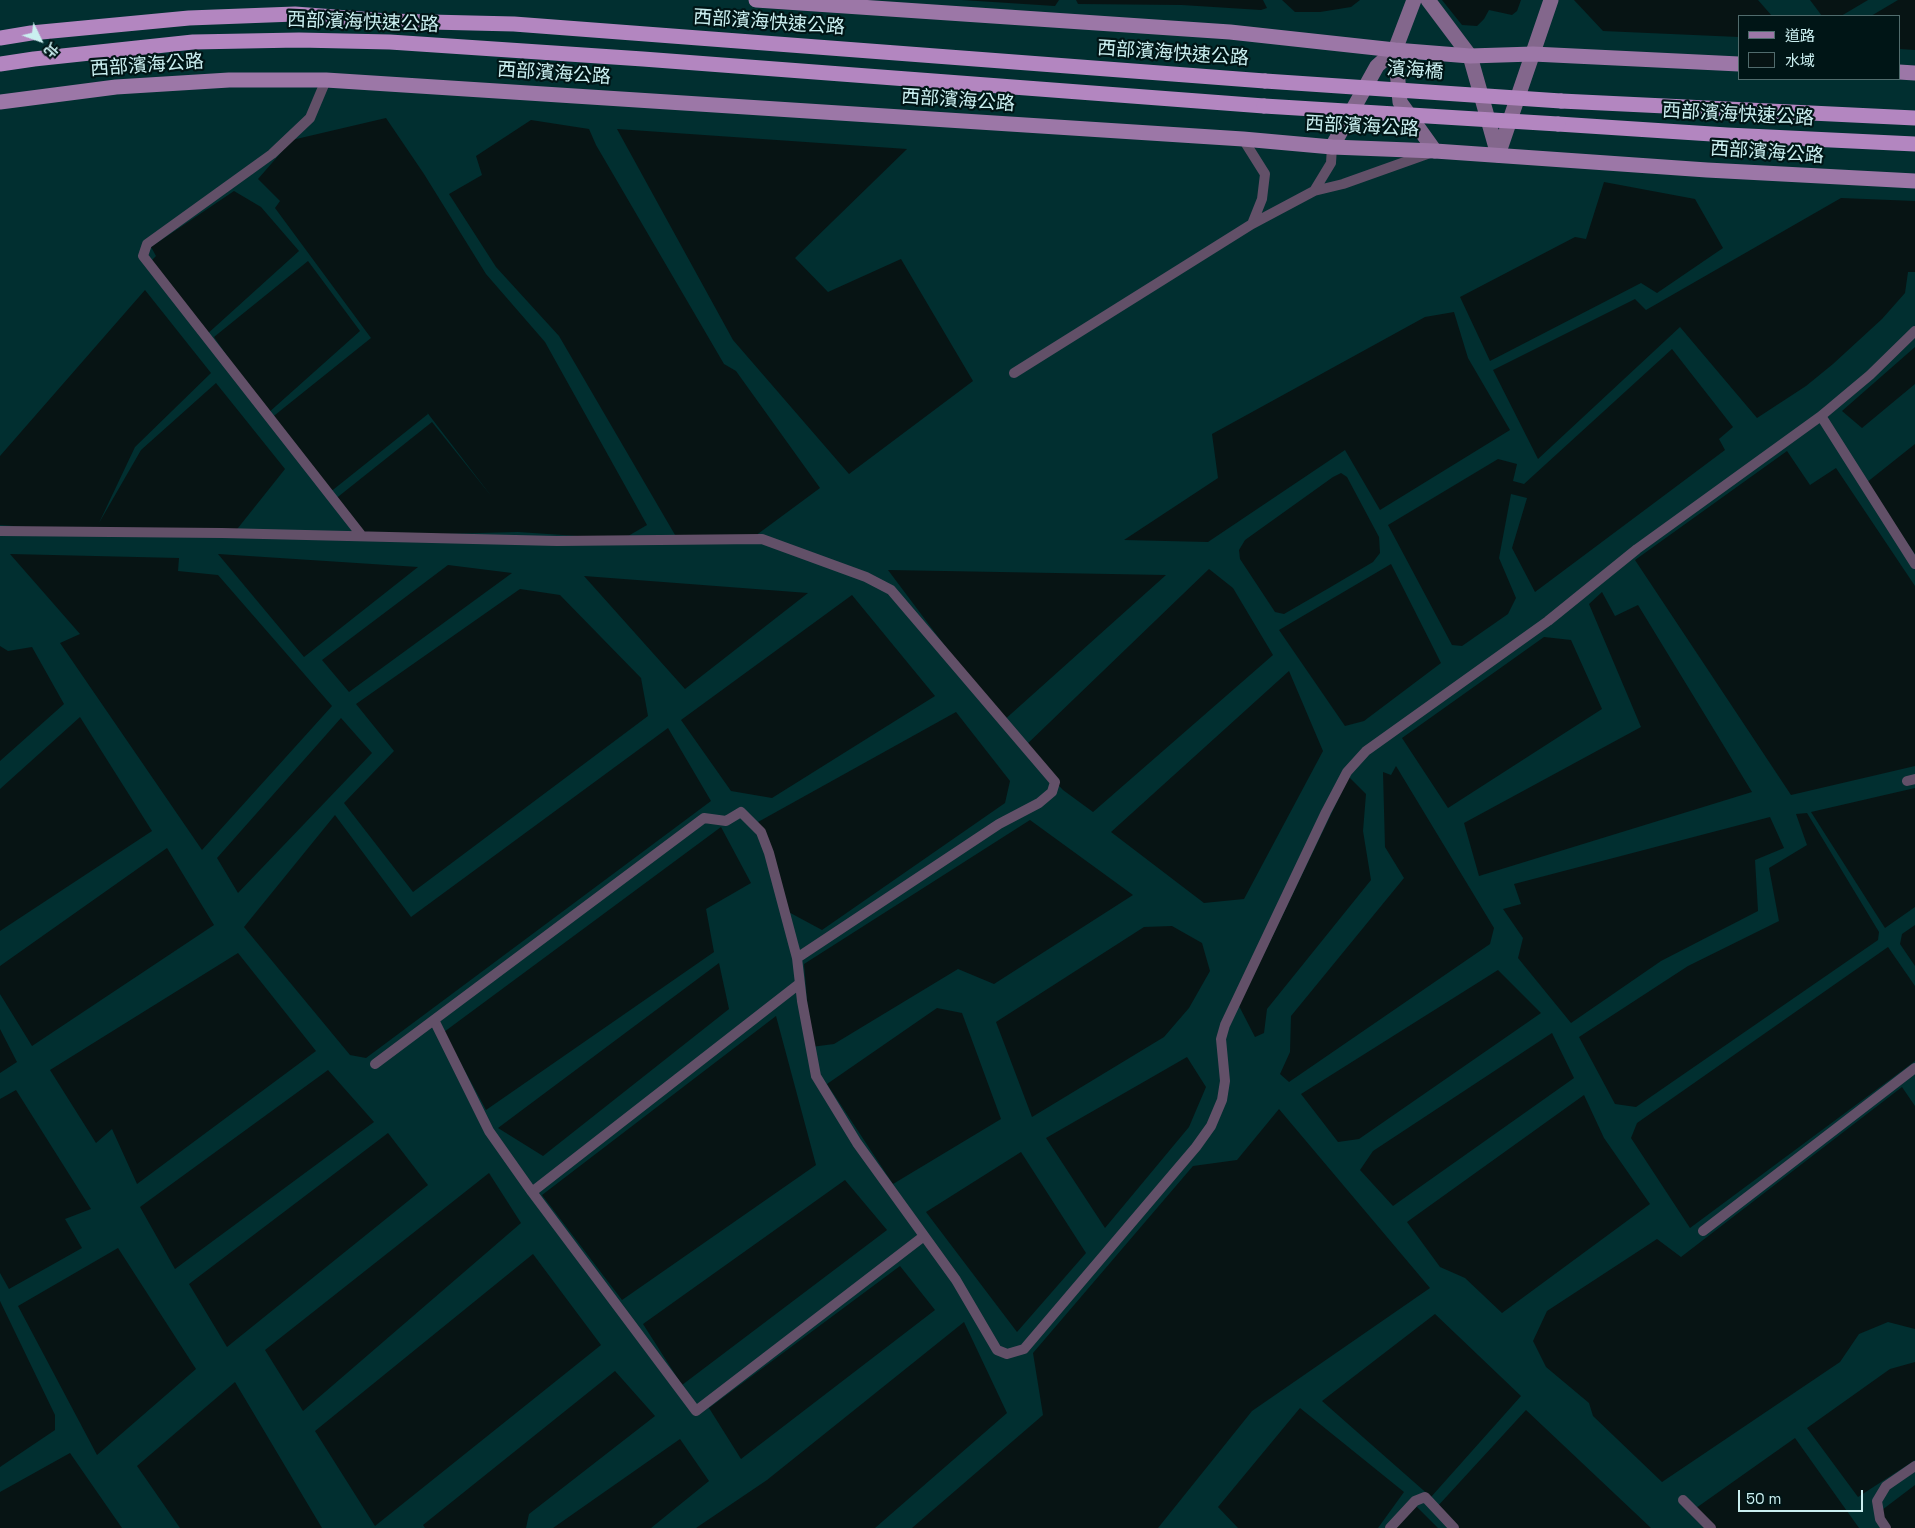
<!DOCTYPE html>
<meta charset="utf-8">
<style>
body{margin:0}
#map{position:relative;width:1915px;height:1528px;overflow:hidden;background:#012f30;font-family:"Space Grotesk","Noto Sans TC",sans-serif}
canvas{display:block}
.legend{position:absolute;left:1738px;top:15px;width:162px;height:65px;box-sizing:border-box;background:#001516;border:1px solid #516c6d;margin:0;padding:6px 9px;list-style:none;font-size:15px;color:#caeff0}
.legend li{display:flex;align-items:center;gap:10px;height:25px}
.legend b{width:25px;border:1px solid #516c6d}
.north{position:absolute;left:15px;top:15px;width:50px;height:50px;-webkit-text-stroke:4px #001516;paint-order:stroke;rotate:132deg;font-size:14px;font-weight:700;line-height:20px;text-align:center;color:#caeff0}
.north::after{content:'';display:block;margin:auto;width:18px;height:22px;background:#caeff0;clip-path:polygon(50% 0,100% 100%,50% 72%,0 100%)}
.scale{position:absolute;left:1738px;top:1490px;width:125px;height:22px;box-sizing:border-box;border:2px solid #caeff0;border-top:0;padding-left:6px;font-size:15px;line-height:18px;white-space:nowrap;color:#caeff0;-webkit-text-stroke:4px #001516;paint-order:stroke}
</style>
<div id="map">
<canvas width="1915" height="1528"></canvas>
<ul class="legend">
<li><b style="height:6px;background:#9c77a7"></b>道路</li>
<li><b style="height:14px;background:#071414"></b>水域</li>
</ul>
<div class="north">北</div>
<div class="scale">50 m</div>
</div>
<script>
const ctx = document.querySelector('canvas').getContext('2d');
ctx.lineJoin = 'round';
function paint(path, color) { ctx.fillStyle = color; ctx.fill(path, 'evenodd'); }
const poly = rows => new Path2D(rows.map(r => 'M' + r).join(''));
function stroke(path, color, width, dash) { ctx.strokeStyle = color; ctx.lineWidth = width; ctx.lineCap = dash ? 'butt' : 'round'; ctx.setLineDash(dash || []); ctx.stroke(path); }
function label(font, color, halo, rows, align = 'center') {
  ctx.font = font + ' "Space Grotesk","Noto Sans TC",sans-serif'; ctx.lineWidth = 4.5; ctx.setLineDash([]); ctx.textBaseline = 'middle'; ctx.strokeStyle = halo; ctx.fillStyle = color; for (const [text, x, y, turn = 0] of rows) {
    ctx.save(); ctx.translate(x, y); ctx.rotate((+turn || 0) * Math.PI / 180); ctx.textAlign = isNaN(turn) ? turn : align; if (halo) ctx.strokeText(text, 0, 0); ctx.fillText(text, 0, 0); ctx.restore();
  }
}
const water = poly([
 [962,0,1059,0,1055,6],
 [1076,0,1263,0,1267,8,1261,10,1182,5,1078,4],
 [1282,0,1360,0,1351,7,1320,12,1295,12],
 [1442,0,1521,0,1517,11,1512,15,1489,10,1484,19,1477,26,1462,25],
 [1574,0,1758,0,1772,16,1739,16,1739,37,1603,31],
 [1810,0,1868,0,1841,16,1822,16],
 [1898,0,1915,0,1915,50,1899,49,1899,16,1871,16],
 [386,118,424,174,486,274,545,342,647,525,623,539,518,532,362,536,334,500,432,422,492,497,426,411,428,414,329,493,270,419,371,338,275,208,280,201,258,179,292,140],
 [531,120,589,129,596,145,724,364,736,371,820,488,751,539,678,540,559,336,496,267,449,194,482,175,476,156],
 [617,129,907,149,795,258,828,292,901,259,973,381,849,474,733,340],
 [1604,182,1695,199,1723,248,1657,293,1641,283,1490,361,1460,297,1575,237,1586,239],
 [234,191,261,207,299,251,205,336,151,261,156,256,151,247],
 [1841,198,1915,201,1915,272,1908,272,1905,293,1882,319,1833,364,1806,386,1757,418,1680,327,1538,459,1493,370,1635,299,1646,310],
 [308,261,360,331,267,414,214,337],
 [145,290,211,373,135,447,99,523,141,450,216,383,285,469,234,533,95,532,0,525,0,456],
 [1454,312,1468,358,1510,430,1380,510,1345,450,1208,542,1124,540,1218,478,1212,434,1425,317],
 [1915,347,1915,384,1862,428,1842,411],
 [1672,349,1733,427,1719,439,1725,450,1535,592,1512,548,1527,498,1511,494,1499,558,1516,598,1508,614,1462,646,1452,645,1388,525,1498,459,1517,464,1513,481,1524,484],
 [1915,444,1915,554,1866,483],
 [1787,451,1810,485,1836,468,1915,586,1915,766,1791,795,1635,560],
 [1341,473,1347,477,1379,537,1380,553,1373,562,1329,588,1284,614,1275,612,1240,559,1239,550,1245,540,1333,477],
 [10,554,179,558,178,571,218,575,332,706,202,850,60,643,80,634],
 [218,554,418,567,304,657],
 [1391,564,1441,663,1364,721,1345,726,1279,630],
 [448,565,512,573,349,692,322,660],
 [1209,569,1233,588,1273,655,1093,812,1063,790,1023,748],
 [888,570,1166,575,1002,722],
 [584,576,808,593,685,689],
 [520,589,560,595,641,678,648,716,413,892,344,803,394,751,356,704],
 [1602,592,1615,616,1638,605,1752,792,1479,876,1464,823,1641,727,1589,604],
 [852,595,935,696,772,798,731,791,681,720],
 [1544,637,1571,640,1602,709,1448,808,1402,738],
 [0,646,8,651,32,647,64,704,0,761],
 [1289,671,1323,751,1244,899,1204,903,1111,832],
 [956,712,1010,781,1005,803,822,930,783,909,758,822],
 [80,717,152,831,0,931,0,789],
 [341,718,372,753,238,893,217,858],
 [668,728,711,801,366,1058,350,1055,244,927,335,815,411,917],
 [1396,766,1494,928,1490,944,1289,1082,1280,1074,1290,1052,1291,1016,1404,878,1385,847,1383,772,1391,775],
 [1349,777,1366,794,1363,831,1371,880,1267,1009,1264,1033,1255,1037,1239,1006],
 [1915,788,1915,907,1885,928,1811,812],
 [1807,813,1879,932,1878,940,1636,1107,1615,1104,1579,1037,1688,966,1779,921,1769,868,1807,845,1796,814],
 [1770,817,1784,848,1755,860,1758,911,1661,961,1571,1023,1518,958,1523,938,1503,909,1521,904,1514,884],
 [1030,820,1133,895,994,984,958,969,834,1044,811,1047,804,964],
 [721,827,751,883,706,909,714,952,486,1110,444,1032],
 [167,848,214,925,32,1046,0,994,0,966],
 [1915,925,1915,966,1900,944,1902,934],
 [1172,926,1202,943,1210,971,1189,1008,1164,1037,1032,1117,996,1022,1144,927],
 [1888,947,1915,986,1915,1061,1690,1228,1631,1138,1637,1123],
 [238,953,316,1051,137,1184,112,1129,96,1143,50,1070],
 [719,963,729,1009,543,1156,498,1128],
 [1498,970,1541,1013,1359,1139,1338,1142,1301,1094],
 [937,1008,962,1013,1001,1119,893,1184,827,1084],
 [776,1016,816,1165,622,1300,542,1195],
 [0,1029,17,1062,0,1073],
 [1552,1033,1574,1078,1393,1206,1360,1170,1373,1151],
 [1187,1057,1206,1087,1189,1127,1105,1228,1046,1138],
 [328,1070,374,1122,175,1269,140,1207],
 [1902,1087,1915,1106,1915,1329,1888,1322,1859,1334,1840,1362,1662,1482,1593,1416,1589,1403,1546,1367,1533,1341,1547,1311,1657,1239,1681,1257],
 [16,1090,91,1209,65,1219,82,1248,9,1289,0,1273,0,1099],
 [1584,1095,1604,1138,1650,1204,1502,1313,1465,1278,1440,1267,1407,1222],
 [1279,1109,1430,1288,1252,1411,1158,1528,912,1528,1043,1415,1033,1353,1193,1166,1237,1160],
 [388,1133,428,1185,227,1347,189,1284],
 [1021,1152,1086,1253,1017,1332,926,1212],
 [489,1173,521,1223,303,1411,265,1350],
 [845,1180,887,1230,682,1385,643,1324],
 [118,1248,196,1369,97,1455,18,1306],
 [533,1254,601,1345,375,1526,315,1431],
 [900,1266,935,1310,741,1459,709,1408],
 [0,1301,55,1415,55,1430,0,1467],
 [1435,1314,1521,1396,1431,1497,1322,1401],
 [964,1322,1007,1413,875,1528,696,1528,767,1480],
 [1915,1362,1915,1460,1858,1497,1807,1428,1890,1369],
 [615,1371,655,1416,529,1514,526,1528,425,1528,423,1525],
 [235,1382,322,1528,180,1528,137,1466],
 [1300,1408,1404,1492,1378,1528,1238,1528,1218,1507],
 [1526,1410,1651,1528,1455,1528,1436,1508],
 [1795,1438,1859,1528,1705,1528,1689,1513],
 [680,1439,709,1481,651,1528,553,1528],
 [70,1453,122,1528,0,1528,0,1492],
 [1915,1485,1915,1528,1882,1528,1882,1510],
 [1414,1504,1438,1528,1392,1528]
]);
const lane = poly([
 [326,80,310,118,272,154,147,244,143,256,362,536],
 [1243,139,1265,174,1262,199,1252,224],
 [1314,191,1343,184,1430,153],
 [1014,373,1252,224,1314,191,1331,163,1332,147],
 [1821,416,1915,564],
 [0,531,222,533,557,541,762,539,866,577,891,590,1055,782,1052,792,1039,803,999,824,797,958],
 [1907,781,1915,779],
 [799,984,532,1192,696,1411,924,1236],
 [434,1020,489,1131,532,1192],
 [375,1064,704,818,726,821,741,812,761,832,769,853,797,958,802,1001,816,1076,857,1143,956,1280,997,1350,1007,1354,1024,1349,1196,1147,1211,1126,1222,1100,1225,1081,1221,1039,1225,1025,1326,812,1347,772,1366,751,1548,621,1637,549,1821,416,1870,375,1915,331],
 [1703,1231,1915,1068],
 [1683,1500,1711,1528],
 [1390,1528,1415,1501,1425,1497,1454,1528],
 [1886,1528,1880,1519,1877,1501,1886,1486,1915,1466]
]);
const secondary = poly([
 [1428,0,1470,56,1498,155],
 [1395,50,1400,102,1435,151],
 [1332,147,1377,66,1395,50,1414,0],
 [1498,155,1551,0]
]);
const primary = poly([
 [756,0,1230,32,1395,50,1470,56,1533,54,1739,64],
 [1899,72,1915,73],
 [0,102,116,87,229,80,326,80,1243,139,1332,147,1435,151,1707,170,1915,181]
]);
const highway = poly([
 [0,38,31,33,189,18,295,14,388,21,514,24,1265,81],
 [0,64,34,59,193,42,299,40,390,42,643,59,1264,106],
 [1561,101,1915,118],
 [1558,124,1727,135,1915,144]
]);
const highwayBridge = poly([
 [1265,81,1561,101],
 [1264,106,1558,124]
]);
const streetNames = [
 ["西部濱海快速公路",363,23,2],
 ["西部濱海快速公路",769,23,4],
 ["西部濱海快速公路",1173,54,4],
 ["西部濱海公路",147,66,-4],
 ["濱海橋",1415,71,4],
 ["西部濱海公路",554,74,4],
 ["西部濱海公路",958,101,4],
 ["西部濱海快速公路",1738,115,3],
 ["西部濱海公路",1362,127,3],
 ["西部濱海公路",1767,153,4]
];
paint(water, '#071414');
stroke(lane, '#625068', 10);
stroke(secondary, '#83678c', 15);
stroke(primary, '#9c77a7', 15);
stroke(highway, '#b386c0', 15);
stroke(highwayBridge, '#b386c0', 15);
label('19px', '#caeff0', '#001516', streetNames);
</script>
